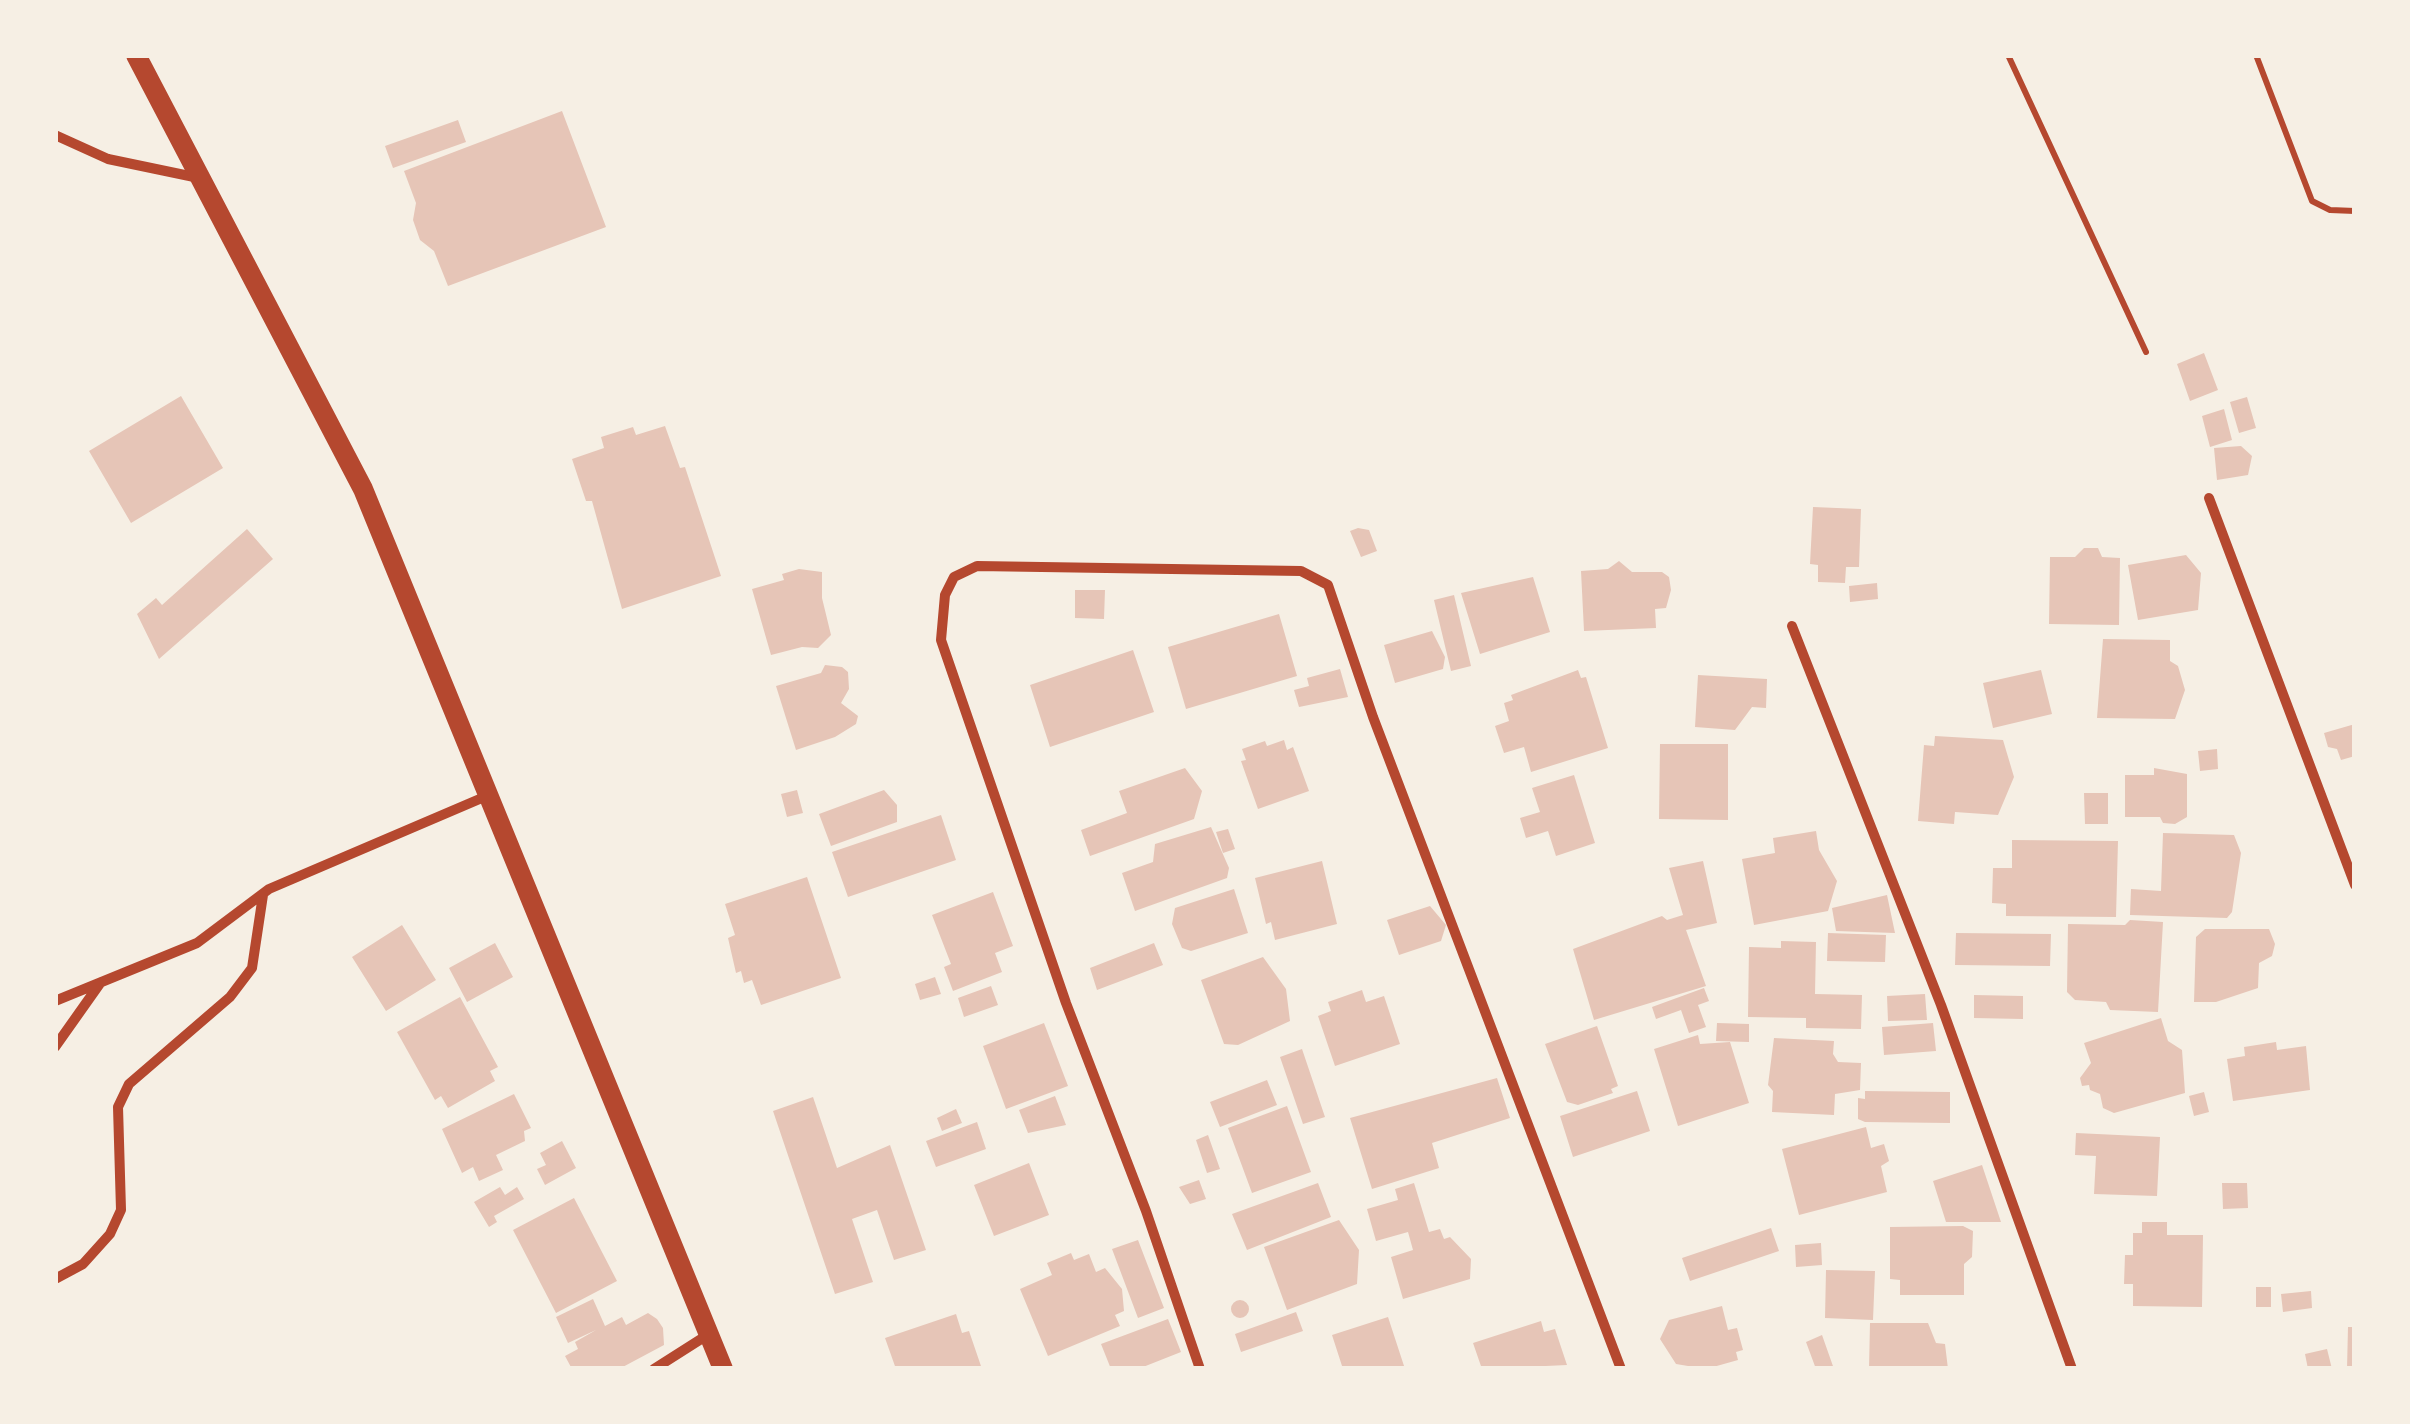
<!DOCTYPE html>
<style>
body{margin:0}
#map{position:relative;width:2410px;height:1424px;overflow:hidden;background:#f6efe4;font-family:"Libre Baskerville",serif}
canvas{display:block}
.frame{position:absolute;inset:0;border:58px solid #f6efe4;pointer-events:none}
</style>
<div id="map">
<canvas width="2410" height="1424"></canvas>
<div class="frame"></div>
</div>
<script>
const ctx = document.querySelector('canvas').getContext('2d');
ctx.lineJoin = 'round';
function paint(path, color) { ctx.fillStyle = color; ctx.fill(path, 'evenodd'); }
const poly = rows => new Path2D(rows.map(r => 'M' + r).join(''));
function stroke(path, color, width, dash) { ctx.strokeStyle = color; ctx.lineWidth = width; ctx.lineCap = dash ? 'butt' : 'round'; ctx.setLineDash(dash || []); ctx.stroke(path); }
const building = poly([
 [562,111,606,227,448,286,434,251,420,240,413,220,416,203,404,171],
 [458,120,466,142,393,168,385,146],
 [2204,353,2218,390,2190,401,2177,364],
 [181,396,223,468,131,523,89,451],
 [2247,397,2256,428,2239,433,2230,402],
 [2224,409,2232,440,2210,447,2202,416],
 [665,426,680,468,685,467,721,576,622,609,592,501,586,501,572,459,604,448,601,437,633,427,636,435],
 [2241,446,2252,456,2248,475,2217,480,2214,448],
 [1813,507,1861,509,1859,567,1846,567,1845,583,1818,582,1818,565,1810,564],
 [1358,528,1369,530,1377,551,1361,557,1350,531],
 [247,529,273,559,159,659,137,614,156,598,162,605],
 [2084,548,2098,548,2102,557,2120,558,2119,625,2049,624,2050,557,2075,557],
 [2186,555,2201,573,2198,610,2138,620,2128,565],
 [1619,561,1632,572,1662,572,1669,577,1671,590,1666,608,1655,609,1656,628,1584,631,1581,571,1608,569],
 [799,569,822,572,822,598,831,635,818,648,802,647,771,655,752,589,784,580,782,574],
 [1533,577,1550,632,1480,654,1461,593],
 [1877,583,1878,599,1850,602,1849,586],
 [1075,590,1105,590,1104,619,1075,618],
 [1454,595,1471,666,1451,671,1434,600],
 [1279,614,1297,676,1186,709,1168,647],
 [1432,631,1445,657,1443,669,1395,683,1384,645],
 [2103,639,2170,640,2170,661,2178,666,2185,690,2175,719,2097,718],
 [1133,650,1154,712,1050,747,1030,685],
 [825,665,842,667,848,672,849,689,841,703,858,716,856,724,835,737,796,750,776,686,821,673],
 [1340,669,1348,697,1299,707,1294,690,1309,686,1307,678],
 [1578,670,1581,678,1586,677,1608,748,1531,772,1524,747,1504,753,1495,726,1509,721,1504,703,1513,700,1511,695],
 [2041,670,2052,714,1993,728,1983,683],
 [1698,675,1767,679,1766,708,1752,707,1735,730,1695,727],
 [2355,724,2355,756,2341,760,2337,749,2328,747,2324,733],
 [1935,736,2003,740,2014,777,1998,815,1955,812,1954,824,1918,821,1924,745,1934,746],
 [1284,740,1287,750,1293,747,1309,791,1258,809,1241,761,1246,760,1242,749,1265,741,1267,746],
 [1660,744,1728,744,1728,820,1659,819],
 [2217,749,2218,769,2200,771,2198,751],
 [1185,768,1202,791,1194,819,1090,856,1081,830,1127,813,1119,791],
 [2154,768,2187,774,2187,817,2175,824,2163,823,2160,817,2125,817,2125,775,2154,775],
 [1574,775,1595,843,1556,856,1548,831,1526,838,1520,818,1540,812,1532,788],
 [797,790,803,813,787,817,781,794],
 [884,790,897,805,897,822,831,846,819,814],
 [2084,793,2108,793,2108,824,2085,824],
 [941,815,956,860,848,897,832,852],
 [1211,827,1229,868,1227,878,1135,911,1122,873,1153,862,1155,844],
 [1228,829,1235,849,1223,853,1216,832],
 [1816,831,1819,850,1837,881,1828,911,1754,925,1742,859,1775,853,1773,838],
 [2163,833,2234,835,2241,853,2232,912,2227,918,2130,915,2131,889,2161,891],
 [2012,840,2118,841,2116,917,2006,916,2006,904,1992,903,1993,868,2012,868],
 [1322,861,1337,924,1275,940,1271,922,1266,924,1255,878],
 [1703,861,1717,923,1686,930,1706,986,1594,1020,1573,949,1662,916,1667,920,1683,915,1669,868],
 [807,877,841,978,761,1005,752,980,744,983,741,971,736,973,728,938,735,935,725,904],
 [1234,889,1248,933,1191,951,1182,948,1172,924,1175,908],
 [993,892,1013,946,995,953,1002,972,953,991,944,967,951,964,932,915],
 [1887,895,1895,933,1836,931,1832,908],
 [1430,906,1446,925,1441,941,1399,955,1387,920],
 [2130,920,2163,922,2158,1012,2110,1010,2106,1002,2075,1000,2067,992,2068,924,2125,925],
 [402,925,436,980,386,1011,352,957],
 [2205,929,2269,929,2275,944,2272,956,2259,963,2258,988,2216,1002,2194,1002,2196,937],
 [1828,933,1886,935,1885,962,1827,961],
 [1956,933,2051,934,2050,966,1955,965],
 [1781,941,1816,942,1815,994,1862,995,1861,1029,1806,1028,1806,1018,1748,1017,1749,947,1781,948],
 [495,943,513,977,467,1002,449,968],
 [1154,943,1163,965,1097,990,1090,968],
 [1263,957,1286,989,1290,1021,1238,1045,1224,1044,1201,980],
 [935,977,941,994,920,1000,915,984],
 [991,986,998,1005,964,1017,958,998],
 [1704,988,1709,1001,1698,1005,1706,1027,1689,1033,1681,1010,1656,1019,1652,1007],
 [1362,990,1366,1002,1384,996,1400,1044,1335,1066,1318,1016,1331,1011,1328,1002],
 [1925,994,1927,1020,1888,1021,1887,996],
 [1974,995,2023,996,2023,1019,1974,1018],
 [460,997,498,1067,490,1071,495,1081,448,1108,441,1096,435,1100,397,1032],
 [2161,1018,2168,1041,2182,1050,2185,1093,2114,1113,2103,1108,2100,1094,2090,1090,2089,1085,2082,1086,2080,1078,2091,1063,2084,1043],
 [1044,1023,1068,1086,1006,1109,983,1046],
 [1717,1023,1749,1024,1749,1042,1716,1041],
 [1933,1023,1936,1051,1884,1055,1882,1027],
 [1597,1026,1618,1086,1611,1089,1613,1093,1578,1105,1567,1102,1545,1044],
 [1698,1035,1700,1044,1730,1042,1749,1103,1678,1126,1654,1049],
 [1774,1038,1834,1041,1833,1054,1838,1062,1861,1063,1860,1090,1835,1094,1834,1115,1772,1112,1773,1091,1768,1085],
 [2276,1042,2277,1050,2306,1046,2310,1090,2233,1101,2227,1059,2245,1056,2244,1047],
 [1302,1049,1325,1117,1303,1124,1280,1057],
 [1497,1078,1510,1118,1432,1143,1439,1168,1372,1189,1350,1118],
 [1267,1080,1277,1105,1220,1127,1210,1102],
 [1637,1091,1650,1131,1573,1157,1560,1116],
 [1865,1091,1950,1092,1950,1123,1865,1122,1858,1119,1858,1098,1865,1099],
 [2204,1092,2209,1112,2194,1116,2189,1096],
 [514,1094,531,1128,524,1131,525,1141,496,1155,503,1170,479,1181,473,1167,462,1173,442,1129],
 [1055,1096,1066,1125,1028,1133,1019,1110],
 [813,1097,837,1168,890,1145,926,1250,894,1260,877,1210,852,1219,873,1282,835,1294,773,1111],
 [1287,1106,1311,1172,1252,1193,1228,1128],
 [956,1109,962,1123,942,1131,937,1118],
 [977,1122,986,1149,936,1167,926,1141],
 [1866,1127,1871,1148,1884,1144,1889,1161,1881,1166,1887,1192,1799,1215,1782,1149],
 [2076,1133,2160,1137,2157,1196,2094,1194,2096,1156,2075,1155],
 [1208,1135,1220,1169,1207,1173,1196,1140],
 [562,1141,576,1168,545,1185,537,1169,546,1165,540,1153],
 [1029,1163,1049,1215,994,1236,974,1185],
 [1982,1165,2001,1222,1946,1222,1933,1181],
 [1199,1180,1206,1199,1190,1204,1179,1187],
 [1318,1183,1331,1217,1247,1250,1232,1214],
 [1414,1183,1429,1232,1440,1229,1444,1239,1450,1237,1471,1259,1470,1279,1403,1299,1391,1257,1413,1250,1408,1232,1376,1241,1367,1209,1398,1200,1395,1189],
 [2222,1183,2247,1183,2248,1208,2223,1209],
 [500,1187,505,1195,517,1187,524,1199,494,1216,497,1222,489,1227,474,1202],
 [574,1198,617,1281,556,1313,513,1230],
 [1339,1220,1359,1250,1357,1284,1287,1310,1264,1247],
 [2142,1222,2167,1222,2167,1235,2203,1235,2202,1307,2133,1306,2133,1284,2124,1284,2125,1255,2133,1255,2133,1233,2142,1233],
 [1963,1226,1973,1231,1972,1257,1964,1264,1964,1295,1900,1295,1900,1280,1890,1279,1890,1227],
 [1771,1228,1779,1251,1690,1281,1682,1258],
 [1138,1240,1164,1308,1138,1318,1112,1249],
 [1821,1243,1822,1265,1796,1267,1795,1245],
 [1071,1253,1074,1260,1089,1254,1096,1272,1105,1268,1122,1289,1124,1311,1115,1315,1120,1326,1048,1356,1020,1289,1052,1275,1047,1263],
 [1826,1270,1875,1271,1873,1320,1825,1318],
 [2256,1287,2271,1287,2271,1307,2256,1307],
 [2311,1291,2312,1308,2283,1312,2281,1294],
 [593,1299,605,1326,622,1317,626,1325,648,1313,657,1319,663,1328,664,1345,619,1369,572,1369,565,1356,578,1349,575,1342,596,1330,568,1343,556,1317],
 '1231 1309a9 9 0 1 1 18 0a9 9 0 1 1-18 0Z',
 [1722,1306,1728,1330,1737,1328,1743,1350,1736,1352,1738,1360,1706,1369,1676,1364,1660,1339,1669,1320],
 [1296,1312,1303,1331,1241,1352,1235,1334],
 [956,1314,962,1333,969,1331,982,1369,896,1369,885,1338],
 [1388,1317,1405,1369,1343,1369,1332,1335],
 [1168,1319,1181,1352,1138,1369,1111,1369,1101,1344],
 [1541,1321,1544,1332,1555,1329,1567,1365,1482,1369,1473,1343],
 [1870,1323,1928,1323,1936,1343,1945,1344,1948,1369,1869,1369],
 [2348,1327,2355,1327,2355,1369,2347,1369],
 [1822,1335,1834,1369,1816,1369,1806,1342],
 [2327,1349,2332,1369,2308,1369,2305,1354]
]);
const path = poly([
 [2008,55,2146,352],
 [2256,55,2312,201,2330,210,2355,211]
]);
const minor = poly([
 [55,135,108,159,199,178],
 [2209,498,2355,885],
 [1792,626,1941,1005,2072,1369],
 [55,1001,197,943,269,889,489,795],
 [55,1047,101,982],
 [55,1279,83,1264,110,1234,121,1210,118,1107,129,1084,230,997,252,968,263,895],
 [654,1369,709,1334],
 [1200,1369,1146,1211,1066,1003,941,640,945,595,954,577,977,566,1301,571,1328,585,1373,717,1621,1369]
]);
const secondary = poly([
 [136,55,363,489,723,1369]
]);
paint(building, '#e6c5b7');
stroke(path, '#b5482f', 6);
stroke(minor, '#b5482f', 10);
stroke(secondary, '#b5482f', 20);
</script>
